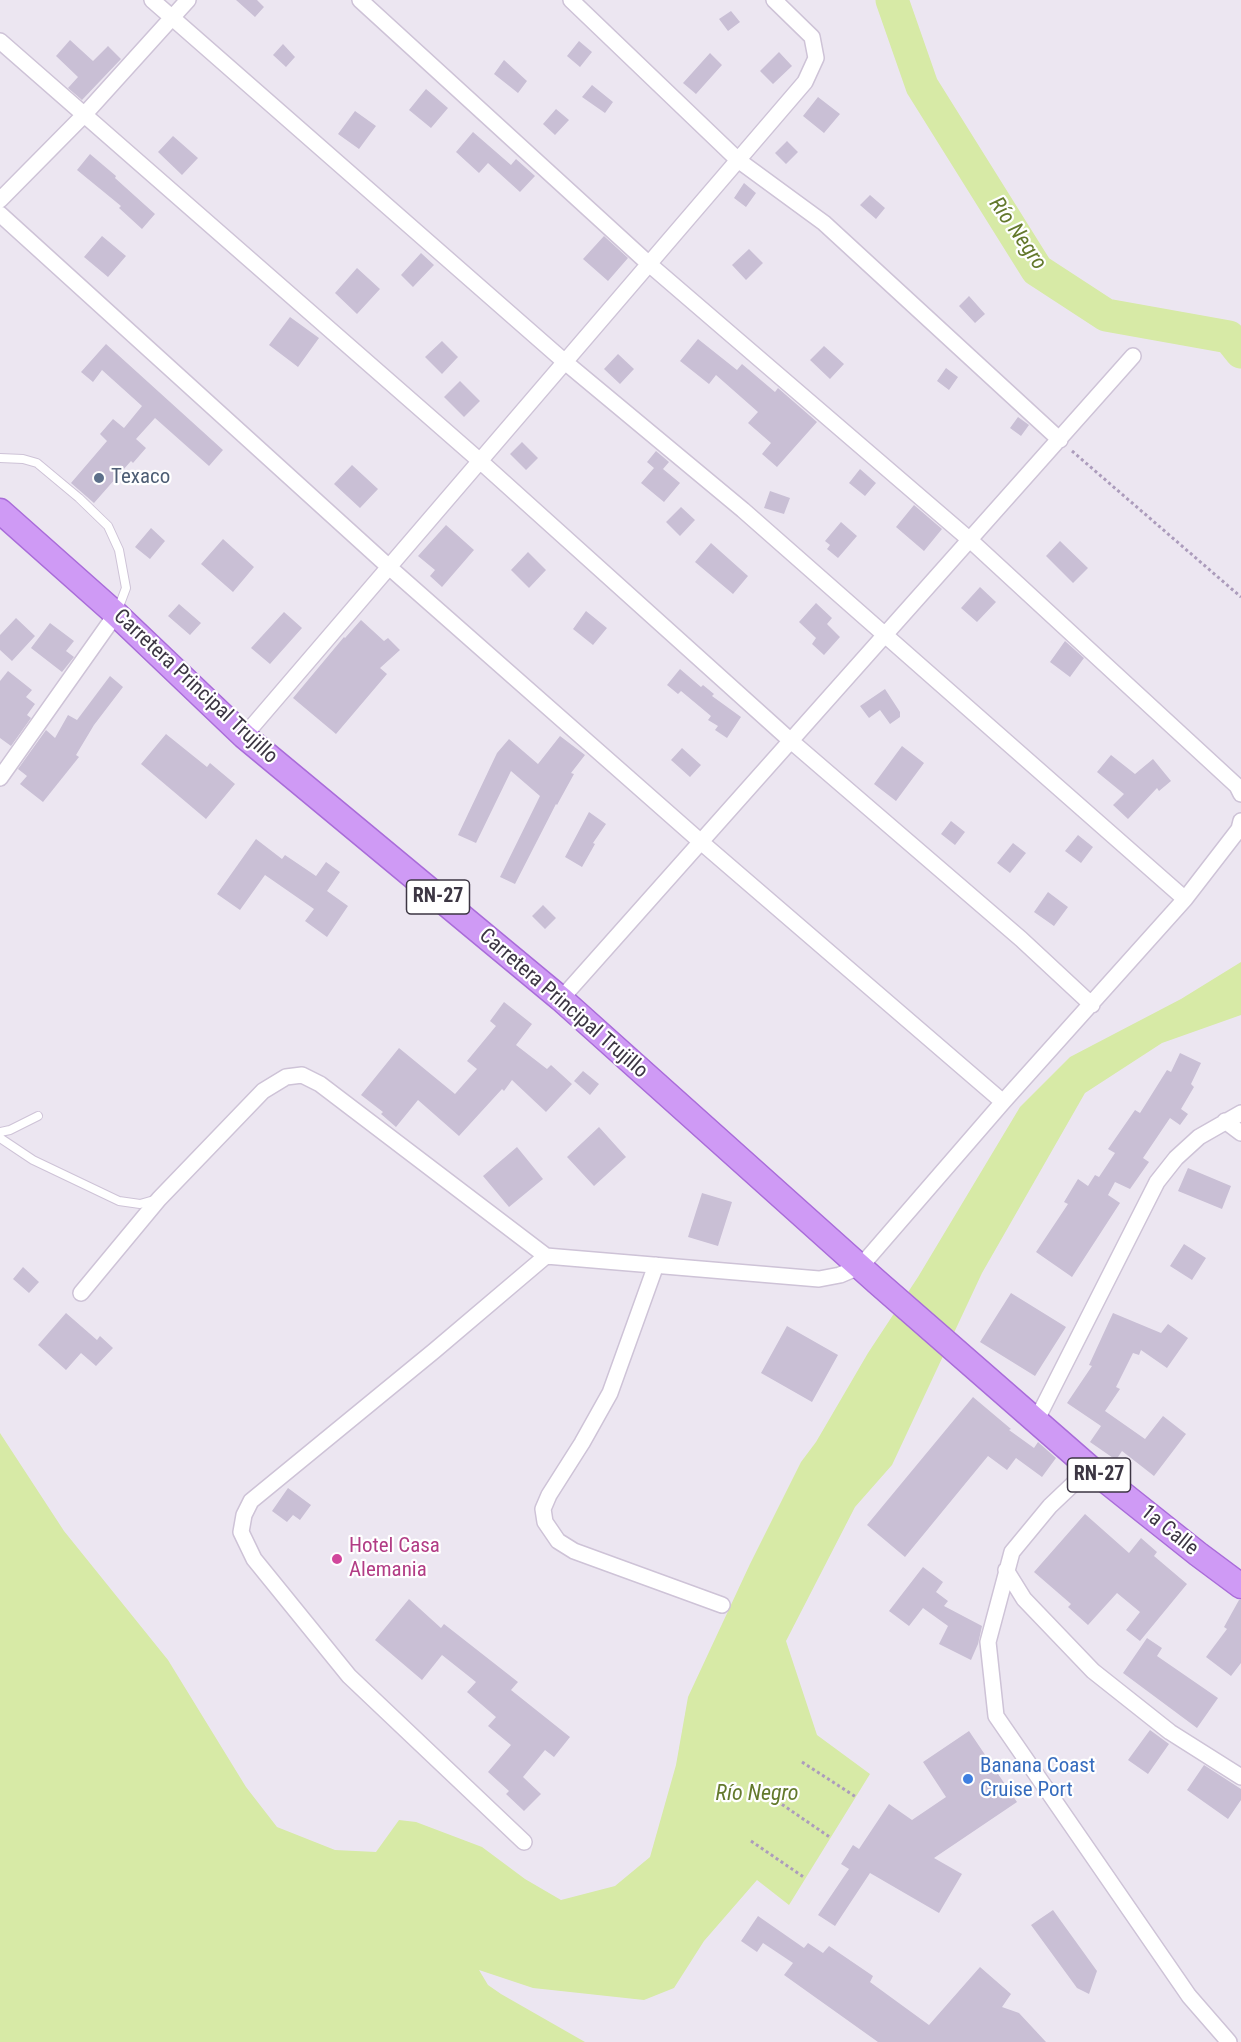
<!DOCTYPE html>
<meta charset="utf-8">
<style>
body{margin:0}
canvas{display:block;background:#ece6f1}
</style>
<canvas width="1241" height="2042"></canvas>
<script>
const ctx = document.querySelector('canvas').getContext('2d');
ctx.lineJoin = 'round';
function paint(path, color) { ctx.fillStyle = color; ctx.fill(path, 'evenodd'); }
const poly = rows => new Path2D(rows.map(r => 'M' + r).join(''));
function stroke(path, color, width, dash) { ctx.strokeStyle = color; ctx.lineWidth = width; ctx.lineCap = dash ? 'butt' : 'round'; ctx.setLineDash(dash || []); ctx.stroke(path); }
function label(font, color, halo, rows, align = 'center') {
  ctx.font = font + ' "Roboto Condensed",sans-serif'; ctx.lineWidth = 4.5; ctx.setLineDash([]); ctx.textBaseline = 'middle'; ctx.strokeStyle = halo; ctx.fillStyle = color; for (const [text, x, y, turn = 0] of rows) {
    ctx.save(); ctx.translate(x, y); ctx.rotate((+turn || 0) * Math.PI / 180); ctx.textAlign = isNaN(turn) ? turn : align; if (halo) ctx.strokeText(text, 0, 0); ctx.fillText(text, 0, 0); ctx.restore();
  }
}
const water = poly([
 [1241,962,1241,1015,1162,1043,1085,1093,982,1273,892,1465,855,1507,786,1641,817,1735,870,1774,789,1905,757,1880,704,1941,674,1988,644,2000,533,1988,479,1970,488,1985,501,1994,585,2042,0,2042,0,1433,64,1531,168,1660,246,1787,277,1827,335,1850,376,1852,399,1820,416,1822,482,1847,525,1879,561,1900,615,1886,650,1857,676,1765,688,1697,750,1564,801,1462,816,1442,868,1353,918,1277,1020,1107,1070,1057,1181,999]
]);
const river = poly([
 [892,0,922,86,1037,270,1106,315,1229,337,1241,352]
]);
const building = poly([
 [236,0,257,0,264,7,255,17],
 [731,11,740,22,728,31,719,19],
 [70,40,93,61,108,46,121,59,82,100,68,88,78,77,56,56],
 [579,41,592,52,580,67,567,56],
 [283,44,295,57,286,67,273,55],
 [779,52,792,66,773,84,760,71],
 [710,53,722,65,696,94,683,83],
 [504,60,527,81,518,93,494,74],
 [592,85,613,102,605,113,582,97],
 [426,89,448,108,431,128,409,110],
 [818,97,840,114,824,133,803,116],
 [556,109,569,120,555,135,543,124],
 [355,111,376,126,359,149,338,134],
 [473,132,511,165,516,159,535,176,520,192,488,163,479,173,456,152],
 [173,136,198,158,182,175,158,152],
 [787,141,798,152,786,164,775,153],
 [90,154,116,176,115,178,155,214,142,229,119,208,121,206,77,170],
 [744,183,756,193,746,207,734,198],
 [870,195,885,208,876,219,860,205],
 [102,236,126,256,108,277,84,257],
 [604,236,628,258,608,281,583,259],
 [749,249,763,263,746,280,732,265],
 [421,253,434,265,413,287,401,275],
 [357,268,380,289,357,314,335,293],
 [969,296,985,314,975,323,959,306],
 [290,317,319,338,298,367,269,345],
 [698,339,737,370,742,364,775,392,778,388,817,422,777,467,762,454,771,443,748,423,758,412,716,375,709,384,680,361],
 [442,341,458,357,442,374,425,357],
 [106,344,223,450,209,466,155,418,136,439,146,448,133,463,131,461,94,503,71,483,107,441,100,434,113,419,124,428,142,406,102,370,93,382,81,372],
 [824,346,844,364,830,379,810,360],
 [618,354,634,369,620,384,604,369],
 [946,368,958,377,949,390,937,381],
 [460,381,480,401,464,417,444,397],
 [1018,417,1029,425,1021,436,1010,428],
 [522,442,538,458,526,470,510,454],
 [656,451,669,462,663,469,680,483,664,502,641,483,654,468,647,462],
 [352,465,378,489,360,508,334,484],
 [860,469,876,483,865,496,849,483],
 [770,491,790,498,784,514,764,508],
 [914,505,942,529,924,551,896,527],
 [681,507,695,520,680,536,666,522],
 [841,522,857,536,838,558,827,549,830,545,825,541],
 [446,525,474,550,442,587,430,576,435,570,418,556],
 [151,528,165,541,150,559,135,547],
 [223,539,254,567,233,592,201,564],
 [1060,541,1088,568,1073,583,1046,556],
 [711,543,748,576,733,594,695,562],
 [528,552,546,570,529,588,511,570],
 [980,587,996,602,977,622,961,608],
 [816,603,832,618,827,624,840,637,824,655,812,644,816,638,799,622],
 [179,604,201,623,190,635,168,616],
 [586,611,607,628,593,645,573,629],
 [284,612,302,628,270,664,251,648],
 [16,618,35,636,12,661,0,650,0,635],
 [361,620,384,641,388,638,400,650,380,668,387,674,336,734,293,698,344,637,345,638],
 [50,623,74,641,66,651,74,657,62,672,31,648],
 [1065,641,1084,658,1070,677,1050,662],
 [680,669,701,687,703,685,714,694,712,696,741,717,727,738,715,730,718,726,708,720,711,716,681,691,678,694,667,685],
 [8,671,32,690,26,697,35,704,27,715,31,718,11,746,0,738,0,681],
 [110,676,123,687,94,725,76,755,79,757,43,802,20,784,27,776,18,769,46,730,55,738,68,715,77,720],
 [885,689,900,712,900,717,890,724,880,710,869,718,860,706],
 [166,734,207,767,210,763,235,784,206,819,141,764],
 [560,736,585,755,571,773,574,774,557,805,556,804,515,884,500,877,540,796,511,771,476,843,458,835,497,753,509,739,538,764],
 [902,746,924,763,896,801,874,784],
 [682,748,701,765,690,777,671,760],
 [1111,755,1135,774,1153,759,1171,781,1159,791,1157,788,1128,819,1113,805,1124,794,1097,772],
 [589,812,606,824,593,843,595,844,582,867,565,857],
 [951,821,965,832,955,845,941,834],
 [1078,835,1093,847,1081,863,1065,851],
 [256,839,282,859,285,855,316,876,326,862,340,872,327,891,348,906,327,937,305,921,314,909,265,875,240,910,217,894],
 [1013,843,1026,853,1010,873,997,863],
 [1048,892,1068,907,1054,926,1034,912],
 [543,905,556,918,545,929,532,916],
 [504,1002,532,1024,516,1045,547,1069,551,1065,572,1084,546,1112,512,1080,504,1091,502,1089,459,1136,418,1100,396,1127,381,1114,383,1112,361,1095,399,1048,455,1094,477,1069,467,1061,496,1026,490,1021],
 [1180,1053,1201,1063,1191,1084,1194,1087,1181,1109,1188,1114,1180,1125,1170,1118,1143,1158,1149,1162,1130,1189,1115,1182,1108,1195,1120,1203,1072,1277,1036,1252,1068,1204,1064,1202,1078,1179,1088,1186,1095,1175,1099,1177,1115,1153,1108,1149,1135,1110,1140,1113,1167,1070,1171,1072],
 [583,1071,599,1084,590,1095,574,1081],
 [599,1127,626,1157,594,1186,567,1157],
 [517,1147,543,1179,509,1207,483,1176],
 [1188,1168,1231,1186,1222,1209,1178,1191],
 [702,1193,732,1202,718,1246,688,1237],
 [1184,1244,1206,1258,1192,1280,1170,1266],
 [23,1267,39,1282,29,1293,13,1279],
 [1011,1293,1066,1327,1035,1376,980,1342],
 [66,1313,97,1340,100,1336,113,1348,96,1366,81,1353,66,1370,38,1345],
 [1113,1313,1161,1333,1168,1324,1188,1338,1167,1368,1141,1350,1139,1355,1133,1353,1116,1387,1120,1389,1105,1411,1145,1439,1163,1416,1186,1434,1154,1476,1122,1451,1116,1460,1090,1442,1101,1426,1067,1403,1092,1366,1089,1365],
 [787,1326,838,1355,812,1402,761,1373],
 [973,1397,1011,1429,1009,1430,1034,1448,1038,1442,1056,1458,1042,1477,1016,1458,1007,1470,988,1456,905,1557,867,1525],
 [288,1488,311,1505,300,1520,293,1515,287,1522,272,1511],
 [1085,1514,1129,1553,1141,1538,1157,1552,1154,1556,1187,1584,1140,1641,1126,1630,1140,1612,1117,1593,1088,1625,1068,1607,1071,1604,1034,1572],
 [923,1567,943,1582,936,1592,948,1601,944,1606,982,1626,978,1644,971,1660,939,1644,948,1626,923,1608,909,1626,889,1611],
 [409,1599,441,1628,444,1624,518,1682,511,1690,570,1737,554,1757,545,1750,523,1777,541,1794,524,1811,506,1794,509,1791,488,1772,511,1745,488,1726,496,1717,467,1692,476,1682,442,1655,422,1680,375,1640],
 [1239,1600,1241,1600,1241,1663,1231,1676,1206,1657,1227,1629,1224,1627],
 [1147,1638,1162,1648,1157,1656,1218,1698,1197,1728,1123,1673],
 [1150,1730,1169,1744,1148,1774,1128,1760],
 [969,1731,1017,1802,934,1858,962,1874,939,1913,870,1873,835,1926,818,1915,849,1869,841,1864,853,1845,859,1849,889,1804,912,1820,946,1797,923,1762],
 [1204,1765,1241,1789,1241,1800,1228,1819,1187,1790],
 [1053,1910,1097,1971,1089,1994,1077,1988,1031,1925],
 [758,1916,804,1948,808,1943,823,1953,829,1946,873,1976,870,1982,929,2025,980,1967,1011,1994,1002,2007,1019,2013,1046,2042,878,2042,784,1975,793,1963,763,1943,757,1952,741,1941]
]);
const path = poly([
 [1072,451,1241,597],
 [802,1762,856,1797],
 [777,1801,831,1838],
 [751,1841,805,1878]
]);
const lane = poly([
 [0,458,23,459,37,463,79,498,108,526,119,550,126,588,117,612],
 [0,1132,10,1130,38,1116],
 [0,1138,33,1160,119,1201,140,1204,154,1200]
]);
const street = poly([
 [152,0,565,362,743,510,1185,899],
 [360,0,649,264,970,540,1237,786,1241,794],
 [571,0,738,160,824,223,1060,440],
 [0,41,480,461,791,741,1021,939,1092,1005],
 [0,200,84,115,188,0],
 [0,214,389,567,701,842,1003,1102],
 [244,736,805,82,816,58,812,37,774,0],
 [0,778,116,614],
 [561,999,1133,356],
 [1225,1121,1241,1133],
 [656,1265,610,1393,582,1443,549,1495,543,1509,545,1522,558,1541,574,1551,722,1605],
 [81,1293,159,1199,263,1091,286,1077,302,1075,320,1084,546,1256],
 [1036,1421,1157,1182,1176,1158,1199,1137,1241,1113],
 [1090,1468,1050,1506,1012,1552,988,1642,996,1716,1189,1996,1229,2042],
 [1006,1570,1024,1599,1093,1671,1170,1732,1241,1777],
 [524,1842,349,1676,254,1559,241,1532,244,1515,251,1501,434,1351,546,1256,819,1279,840,1275,861,1266,1003,1102,1185,899,1239,829,1241,821]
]);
const primary = poly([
 [0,511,116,614,244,736,561,999,877,1282,1090,1468,1198,1554,1241,1586]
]);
const markers = [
 [99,478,6,"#5c6f8a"],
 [337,1559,6,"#d1479c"],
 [968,1779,6,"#3f7fe0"]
];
const shields = [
 [438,897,63],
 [1099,1475,63]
];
const shieldNames = [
 ["RN-27",438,897],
 ["RN-27",1099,1475]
];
const serviceNames = [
 ["Texaco",111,478]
];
const streetNames = [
 ["Carretera Principal Trujillo",195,687,43],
 ["Carretera Principal Trujillo",563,1004,41],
 ["1a Calle",1169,1531,39]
];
const hotelNames = [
 ["Hotel Casa",349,1547],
 ["Alemania",349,1571]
];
const shopNames = [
 ["Banana Coast",980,1767],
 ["Cruise Port",980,1791]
];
const waterNames = [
 ["Río Negro",1017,234,55],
 ["Río Negro",757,1794]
];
paint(water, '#d7eaa6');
stroke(river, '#d7eaa6', 33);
paint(building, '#c9bfd5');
stroke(lane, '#cec3d7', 10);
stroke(street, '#cec3d7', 18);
stroke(primary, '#a96cd9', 27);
stroke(path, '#ac9cbc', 3, [3, 3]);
stroke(lane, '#fff', 8);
stroke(street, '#fff', 15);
stroke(primary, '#cf9af5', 24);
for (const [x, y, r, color] of markers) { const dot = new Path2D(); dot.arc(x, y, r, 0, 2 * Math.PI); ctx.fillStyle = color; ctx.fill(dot); stroke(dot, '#fff', 2); }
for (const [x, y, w] of shields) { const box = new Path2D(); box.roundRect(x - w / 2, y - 17, w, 34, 4.5); ctx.fillStyle = '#fff'; ctx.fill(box); stroke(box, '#3c3643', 1.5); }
label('bold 20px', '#3c3643', null, shieldNames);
label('21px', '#4e5e75', '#fff', serviceNames, 'left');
label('21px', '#3c3643', '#fff', streetNames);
label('21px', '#b23c85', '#fff', hotelNames, 'left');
label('21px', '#366cbe', '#fff', shopNames, 'left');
label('italic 22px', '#63792c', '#fff', waterNames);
</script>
